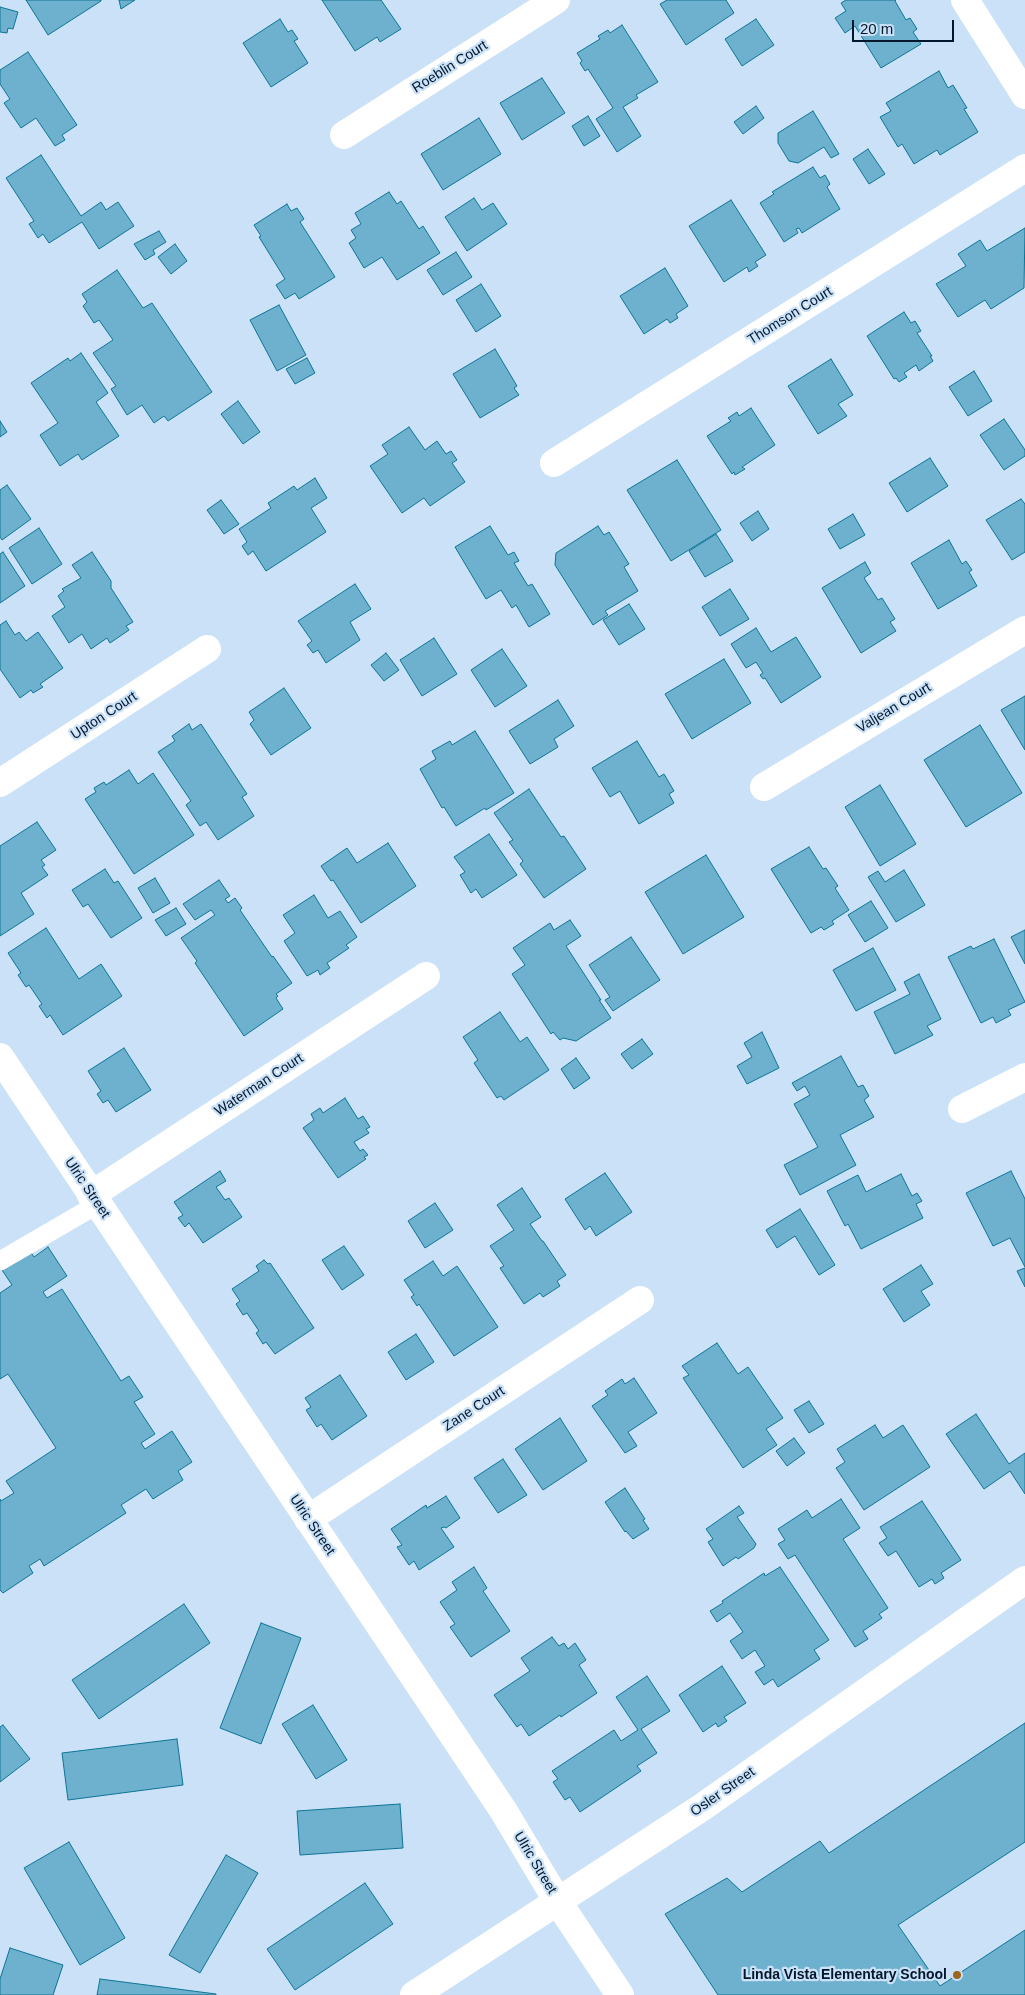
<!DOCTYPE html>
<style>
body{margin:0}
#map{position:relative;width:1025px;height:1995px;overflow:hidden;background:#cae1f7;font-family:Arial,sans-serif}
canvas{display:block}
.scale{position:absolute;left:852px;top:20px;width:102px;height:22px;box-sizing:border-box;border:2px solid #02172b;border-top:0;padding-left:6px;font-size:15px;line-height:18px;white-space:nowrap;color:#02172b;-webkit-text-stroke:4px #cae1f7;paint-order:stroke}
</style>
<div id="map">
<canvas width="1025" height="1995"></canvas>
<div class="scale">20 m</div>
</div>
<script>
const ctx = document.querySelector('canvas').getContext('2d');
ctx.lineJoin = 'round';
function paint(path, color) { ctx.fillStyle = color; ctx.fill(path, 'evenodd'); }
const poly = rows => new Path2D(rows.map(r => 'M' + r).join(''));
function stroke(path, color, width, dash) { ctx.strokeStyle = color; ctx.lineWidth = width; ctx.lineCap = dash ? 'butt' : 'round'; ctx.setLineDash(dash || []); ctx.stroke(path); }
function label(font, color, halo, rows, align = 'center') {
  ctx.font = font + ' Arial,sans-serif'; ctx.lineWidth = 4.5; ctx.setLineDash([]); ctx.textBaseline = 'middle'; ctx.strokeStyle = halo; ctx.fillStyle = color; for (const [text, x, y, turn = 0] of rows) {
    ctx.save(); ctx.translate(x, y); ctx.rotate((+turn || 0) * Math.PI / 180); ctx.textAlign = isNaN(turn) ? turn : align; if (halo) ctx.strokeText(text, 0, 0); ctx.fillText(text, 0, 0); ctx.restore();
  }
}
const building = poly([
 [26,0,101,0,101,1,48,35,26,0],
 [119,0,135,0,121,9,119,0],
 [322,0,381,0,401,29,380,42,377,37,355,51,322,0],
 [667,0,726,0,734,13,686,45,660,4,667,0],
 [846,0,896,0,895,1,906,20,910,18,917,29,913,32,921,44,881,68,855,26,845,33,835,18,846,11,841,3,846,0],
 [0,7,18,12,13,29,8,28,7,33,0,32,0,7],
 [280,19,288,32,292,30,298,39,294,41,308,63,271,87,243,43,280,19],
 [756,19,774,45,742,66,725,39,756,19],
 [622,25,658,82,636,95,638,98,623,107,641,136,617,152,596,119,613,108,588,69,585,71,580,63,582,61,577,53,600,39,598,36,608,30,610,33,622,25],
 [28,52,77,125,62,135,65,140,55,146,36,118,21,128,4,103,10,99,0,84,0,70,28,52],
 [939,71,948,88,953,85,967,108,964,109,978,132,940,155,937,150,914,164,902,144,898,147,880,117,891,111,886,103,939,71],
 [542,78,565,113,522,140,500,103,542,78],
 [756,106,764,118,743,134,734,122,756,106],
 [813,111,839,154,831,158,824,147,798,163,789,161,778,143,778,133,813,111],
 [588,116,600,136,584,146,572,126,588,116],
 [479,118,501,154,443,190,421,154,479,118],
 [868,149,885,174,869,184,853,159,868,149],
 [41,155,81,216,101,202,106,210,118,202,134,226,99,249,82,222,49,243,43,234,38,238,29,224,34,221,6,178,41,155],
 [813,167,820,178,825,175,830,184,827,187,840,209,802,233,799,228,796,229,798,233,784,242,760,203,774,194,772,192,813,167],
 [389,192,397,204,401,201,419,229,423,226,440,253,397,280,382,257,364,268,349,243,356,238,351,230,361,224,355,213,389,192],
 [474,198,482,210,493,203,507,224,467,251,445,217,474,198],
 [731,200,766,255,755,262,758,266,749,272,747,267,724,282,689,226,731,200],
 [287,204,291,211,297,208,304,219,300,222,335,277,299,299,295,293,285,299,276,285,285,279,259,237,261,236,254,225,287,204],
 [1025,228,1024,288,991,309,985,300,958,317,936,284,966,266,958,254,980,240,987,251,1025,228],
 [159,231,166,242,153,250,155,254,145,260,134,244,159,231],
 [175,244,187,261,171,274,158,257,175,244],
 [456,252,472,277,443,295,427,270,456,252],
 [665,268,688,306,676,314,678,318,670,323,667,319,644,334,620,296,665,268],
 [117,270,143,308,152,303,212,392,168,421,164,416,154,423,142,405,127,415,111,389,116,386,93,353,113,340,99,320,94,323,83,306,87,302,82,294,117,270],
 [481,284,501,316,476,332,456,300,481,284],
 [279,305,306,355,277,371,250,320,279,305],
 [904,312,911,323,915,321,921,331,917,333,932,356,930,356,933,361,919,371,916,365,904,373,907,377,899,382,896,378,894,379,867,336,904,312],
 [495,349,517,386,514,388,519,395,480,418,453,374,495,349],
 [81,353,108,393,96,402,119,436,82,460,78,454,60,466,40,435,58,423,31,383,68,358,70,361,81,353],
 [307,358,315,373,295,384,286,369,307,358],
 [831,359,853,395,838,404,847,416,818,434,788,386,831,359],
 [974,371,992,401,968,416,949,387,974,371],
 [238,401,260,432,243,444,221,414,238,401],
 [751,408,775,445,742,467,745,469,735,475,734,472,732,474,707,436,731,421,728,418,737,412,739,416,751,408],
 [1004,419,1025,450,1025,456,1004,470,980,435,1004,419],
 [0,421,7,432,0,437,0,421],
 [409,427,425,450,437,441,446,454,451,451,457,460,452,463,465,482,430,506,424,498,402,513,370,466,388,454,382,445,409,427],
 [930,458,948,486,907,512,889,483,930,458],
 [677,460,721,530,671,561,627,490,677,460],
 [315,478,327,498,311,508,326,532,266,571,253,551,248,555,242,546,247,542,239,529,271,508,268,503,294,486,297,490,315,478],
 [7,485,31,519,2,540,0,537,0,490,7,485],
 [1021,499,1025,504,1025,552,1012,560,986,520,1021,499],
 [221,500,239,524,224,534,207,510,221,500],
 [758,511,769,529,752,541,740,523,758,511],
 [853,514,865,535,840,549,828,529,853,514],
 [490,526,508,555,514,552,519,561,514,563,528,586,532,584,550,614,529,627,516,605,512,608,501,590,486,599,455,547,490,526],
 [598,526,604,535,609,532,629,564,624,567,638,591,605,611,608,615,593,625,555,565,556,553,598,526],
 [39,528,62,564,32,584,9,548,39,528],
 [716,534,733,561,705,577,689,551,716,534],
 [949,540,962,564,966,561,972,570,969,572,977,586,938,609,911,563,949,540],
 [3,552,25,586,0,603,0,554,3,552],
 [92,552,111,581,111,588,133,622,126,626,129,630,110,643,107,638,91,649,82,634,69,643,52,616,65,607,58,596,64,591,62,589,81,578,72,565,92,552],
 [865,562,871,573,864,578,878,600,882,598,895,619,890,622,896,631,861,653,822,588,865,562],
 [355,584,371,609,350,622,360,640,326,663,318,650,313,653,307,645,312,641,298,621,355,584],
 [730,589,749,619,720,636,702,607,730,589],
 [629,604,645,629,619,645,603,620,629,604],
 [6,621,15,635,19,632,26,641,38,632,63,668,40,684,43,687,33,693,31,690,20,698,0,669,0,625,6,621],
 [756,628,771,652,796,637,821,677,781,703,765,678,763,679,760,675,763,673,756,662,746,668,731,644,756,628],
 [434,638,457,674,422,696,400,660,434,638],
 [502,649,527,686,495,707,471,670,502,649],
 [386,653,399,670,384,681,371,665,386,653],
 [724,659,751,703,692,739,665,694,724,659],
 [284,688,311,728,271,755,250,724,254,720,249,712,284,688],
 [1025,696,1025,750,1001,710,1025,696],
 [558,700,574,726,554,739,558,747,530,764,509,731,558,700],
 [189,724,192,730,201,724,247,794,242,797,254,816,218,840,206,822,200,826,186,805,191,801,158,752,175,741,172,736,189,724],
 [980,725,1022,793,966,827,924,760,980,725],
 [475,731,514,793,486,810,485,808,456,826,444,807,442,808,420,769,436,759,432,751,450,741,452,745,475,731],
 [637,741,659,777,664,774,674,791,669,794,674,803,639,824,620,791,610,797,592,768,637,741],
 [129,770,138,784,153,773,194,835,134,874,85,799,96,792,94,788,104,782,106,785,129,770],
 [880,785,916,844,880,866,845,807,880,785],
 [529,789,561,837,564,836,586,869,544,898,520,864,523,861,509,842,513,840,494,813,529,789],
 [37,822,56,850,41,860,45,865,42,867,48,875,21,893,34,914,0,936,0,846,37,822],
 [489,834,517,875,482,898,476,889,471,893,460,875,465,872,454,857,489,834],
 [388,843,416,886,361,923,333,880,331,881,321,866,347,848,357,863,388,843],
 [809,847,823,869,826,868,838,886,835,888,849,910,832,921,834,924,824,930,821,927,811,933,771,869,809,847],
 [706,855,744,917,683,954,645,892,706,855],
 [105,869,114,883,118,881,142,918,111,938,88,904,83,907,72,890,105,869],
 [904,870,925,905,896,922,868,877,878,871,885,882,904,870],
 [155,878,170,903,153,913,138,888,155,878],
 [219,880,230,896,225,899,228,903,235,898,242,908,240,910,272,957,273,956,292,983,276,994,278,996,276,998,283,1009,244,1036,195,963,197,961,181,938,215,915,211,910,195,920,183,904,219,880],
 [314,895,328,918,340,911,357,937,346,945,349,948,327,963,330,968,320,975,318,970,307,976,284,941,295,933,283,915,314,895],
 [871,901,888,928,865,942,848,915,871,901],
 [176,908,186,924,166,936,155,920,176,908],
 [570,920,581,936,566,946,601,1000,599,1000,611,1018,576,1041,563,1038,560,1040,553,1032,551,1034,512,974,525,965,513,948,550,923,554,930,570,920],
 [46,928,79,979,101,964,122,996,63,1035,50,1015,47,1018,39,1006,42,1004,29,985,26,987,18,975,21,973,8,953,46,928],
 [1025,930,1025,964,1011,937,1025,930],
 [631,937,660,980,613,1011,605,1000,610,997,589,965,631,937],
 [994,939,1025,1002,1008,1010,1011,1015,996,1023,993,1017,981,1023,948,957,971,946,973,949,994,939],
 [873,948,896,990,856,1011,833,970,873,948],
 [919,974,941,1019,927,1026,933,1035,895,1054,874,1012,910,994,904,982,919,974],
 [500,1012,520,1042,527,1037,549,1070,504,1100,501,1096,497,1098,474,1063,478,1060,463,1037,500,1012],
 [762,1032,779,1068,747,1084,737,1066,752,1057,744,1043,762,1032],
 [642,1039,653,1054,632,1069,621,1054,642,1039],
 [124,1048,151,1090,116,1112,108,1100,103,1103,97,1094,101,1091,88,1071,124,1048],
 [841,1056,858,1087,863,1085,869,1096,864,1100,874,1117,840,1135,856,1165,800,1195,784,1165,818,1147,794,1104,810,1095,805,1086,797,1091,792,1083,841,1056],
 [576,1058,590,1078,574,1089,561,1069,576,1058],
 [345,1098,358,1119,363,1116,370,1127,366,1129,369,1133,354,1142,360,1151,363,1149,368,1155,364,1157,366,1159,338,1178,303,1128,314,1120,311,1114,320,1108,323,1113,345,1098],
 [220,1171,226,1181,216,1187,225,1200,229,1198,242,1217,203,1243,189,1223,185,1227,178,1218,183,1215,174,1202,220,1171],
 [1011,1171,1025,1199,1025,1267,1010,1238,993,1246,966,1193,1011,1171],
 [605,1173,632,1212,596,1236,590,1226,585,1230,565,1199,605,1173],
 [901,1174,912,1196,917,1193,922,1201,916,1204,923,1218,861,1249,848,1224,845,1226,827,1191,858,1175,866,1192,901,1174],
 [522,1188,541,1217,530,1224,542,1241,543,1241,566,1275,557,1281,560,1286,543,1297,540,1293,524,1304,500,1268,504,1266,490,1246,514,1230,497,1205,522,1188],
 [435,1203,453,1230,425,1248,408,1221,435,1203],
 [800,1209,835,1265,819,1275,795,1236,777,1248,766,1230,800,1209],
 [344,1246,364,1275,342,1290,322,1260,344,1246],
 [48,1247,67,1276,43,1292,47,1298,62,1289,121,1381,129,1376,143,1397,134,1402,155,1434,141,1443,145,1449,172,1431,192,1462,178,1471,183,1480,153,1499,146,1489,121,1505,126,1513,44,1566,40,1559,29,1566,33,1573,3,1593,0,1590,0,1499,1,1501,14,1493,6,1481,56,1448,8,1374,0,1379,0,1293,12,1285,0,1267,28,1248,34,1257,48,1247],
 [264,1260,268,1264,270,1263,314,1328,275,1354,266,1342,263,1344,256,1333,259,1331,247,1313,243,1315,236,1304,240,1301,232,1289,259,1271,256,1266,264,1260],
 [433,1261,443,1276,457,1266,498,1327,454,1356,419,1304,417,1306,411,1297,414,1295,404,1280,433,1261],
 [921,1265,933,1284,921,1291,930,1305,904,1322,883,1289,921,1265],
 [1025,1268,1025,1287,1017,1271,1025,1268],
 [416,1334,434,1362,406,1380,388,1352,416,1334],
 [717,1343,738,1374,748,1367,783,1418,766,1429,777,1445,743,1468,683,1378,689,1375,682,1366,717,1343],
 [340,1375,367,1416,332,1440,321,1424,317,1427,306,1410,311,1407,305,1398,340,1375],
 [634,1378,657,1413,628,1432,637,1446,625,1453,592,1406,608,1395,605,1391,622,1379,625,1384,634,1378],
 [809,1401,824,1424,809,1433,794,1410,809,1401],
 [976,1414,1009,1464,1025,1453,1025,1494,1010,1471,984,1489,946,1434,976,1414],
 [560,1418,587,1461,543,1490,515,1449,560,1418],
 [875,1425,883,1438,903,1425,930,1467,864,1510,836,1468,845,1462,837,1449,875,1425],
 [794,1438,805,1453,787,1466,776,1451,794,1438],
 [503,1459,527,1495,498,1513,474,1478,503,1459],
 [625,1488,645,1519,643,1520,649,1529,633,1539,626,1531,625,1532,605,1502,625,1488],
 [446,1496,460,1518,446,1528,444,1527,441,1528,454,1547,419,1570,414,1561,409,1565,397,1547,402,1545,391,1529,426,1505,427,1508,446,1496],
 [841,1499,860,1528,843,1539,888,1608,879,1614,882,1618,863,1631,868,1639,855,1647,795,1555,788,1559,778,1544,785,1540,778,1529,807,1510,812,1518,841,1499],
 [922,1501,961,1560,941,1573,944,1578,935,1584,932,1579,919,1587,896,1551,888,1556,879,1543,887,1538,880,1527,922,1501],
 [739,1506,744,1513,737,1517,756,1544,754,1548,738,1559,736,1557,723,1566,708,1542,713,1539,706,1529,739,1506],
 [474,1567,487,1588,483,1591,510,1631,471,1657,450,1627,455,1624,440,1602,457,1590,452,1582,474,1567],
 [780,1567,829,1640,814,1650,820,1659,778,1687,773,1679,764,1685,755,1672,765,1666,755,1650,742,1659,730,1641,743,1632,730,1613,717,1622,710,1611,723,1603,722,1601,764,1573,765,1576,780,1567],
 [184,1604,210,1643,99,1719,72,1680,184,1604],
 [261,1623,301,1638,261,1744,220,1728,261,1623],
 [552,1637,559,1646,564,1643,568,1649,575,1643,586,1660,579,1665,597,1693,561,1717,560,1715,529,1736,521,1724,517,1727,494,1695,530,1671,521,1658,552,1637],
 [722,1666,746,1703,724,1717,727,1721,718,1727,716,1723,703,1732,679,1695,722,1666],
 [647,1676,670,1711,641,1729,657,1753,637,1766,641,1771,580,1812,570,1797,565,1800,553,1782,558,1779,552,1771,614,1730,621,1741,638,1730,616,1697,647,1676],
 [313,1705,347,1760,316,1779,282,1724,313,1705],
 [1025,1723,1025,1842,898,1925,940,1986,1025,1930,1025,1995,718,1995,665,1914,727,1878,742,1892,820,1841,829,1853,1025,1723],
 [3,1725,30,1759,0,1782,0,1727,3,1725],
 [177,1739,183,1785,68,1800,62,1753,177,1739],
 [400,1804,403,1848,300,1855,297,1811,400,1804],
 [69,1842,125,1938,80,1965,24,1868,69,1842],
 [226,1855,258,1873,200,1973,169,1955,226,1855],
 [365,1883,393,1924,295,1990,267,1949,365,1883],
 [10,1948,63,1965,53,1995,0,1995,0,1979,10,1948],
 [100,1979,216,1994,216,1995,97,1995,100,1979]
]);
const service = poly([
 [0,1261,98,1204]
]);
const minor = poly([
 [344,135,556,0],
 [554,463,1025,168],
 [0,783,207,649],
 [764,787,1025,630],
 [962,1109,1025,1077],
 [91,1195,426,976],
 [308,1519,640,1300],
 [558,1902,620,1995]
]);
const tertiary = poly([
 [965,0,1025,95],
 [414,1995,701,1808,1025,1580]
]);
const secondary = poly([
 [0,1057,503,1810,558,1902]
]);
const markers = [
 [957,1975,5,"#9b641f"]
];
const streetNames = [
 ["Roeblin Court",450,67,-32],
 ["Thomson Court",790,316,-32],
 ["Valjean Court",894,708,-31],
 ["Upton Court",104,716,-33],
 ["Waterman Court",259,1085,-33],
 ["Ulric Street",87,1188,56],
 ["Zane Court",474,1409,-33],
 ["Ulric Street",312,1525,56],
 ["Osler Street",723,1792,-35],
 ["Ulric Street",535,1863,59]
];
const poiNames = [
 ["Linda Vista Elementary School",947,1975]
];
paint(building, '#6db1cf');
stroke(building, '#0e7495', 1);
stroke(service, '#fff', 19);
stroke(minor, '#fff', 28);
stroke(tertiary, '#fff', 28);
stroke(secondary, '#fff', 28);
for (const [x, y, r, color] of markers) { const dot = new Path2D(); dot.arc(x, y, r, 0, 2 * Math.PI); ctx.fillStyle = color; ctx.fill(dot); stroke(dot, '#cae1f7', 2); }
label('14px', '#02172b', '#cae1f7', streetNames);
label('bold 14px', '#02172b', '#cae1f7', poiNames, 'right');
</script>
